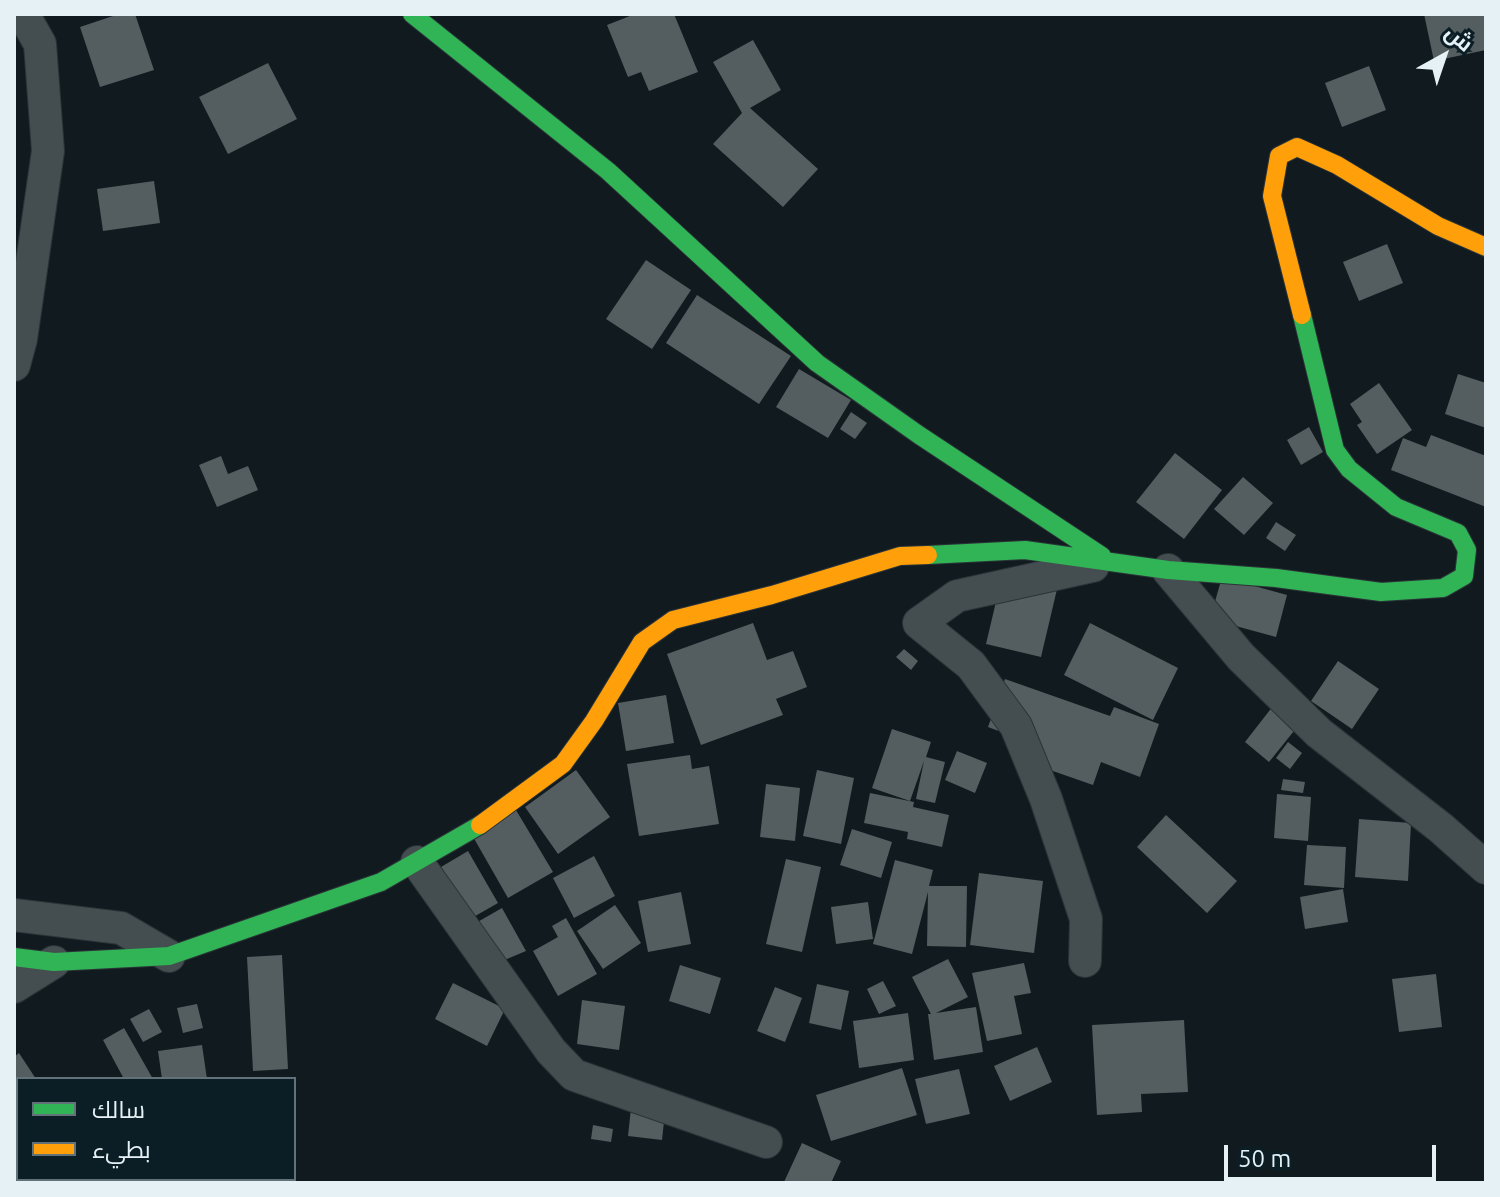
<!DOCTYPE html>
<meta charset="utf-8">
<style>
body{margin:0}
#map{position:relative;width:1500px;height:1197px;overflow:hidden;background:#111b1f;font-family:Ubuntu,Cairo,sans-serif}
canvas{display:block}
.frame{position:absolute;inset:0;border:16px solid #e6f1f6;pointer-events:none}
.legend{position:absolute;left:16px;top:1077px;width:280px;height:104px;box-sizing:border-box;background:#0b1e25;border:2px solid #637279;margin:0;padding:10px 14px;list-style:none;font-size:24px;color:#e6f1f6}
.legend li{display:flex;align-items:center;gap:16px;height:40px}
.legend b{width:40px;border:2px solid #637279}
.north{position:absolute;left:1404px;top:16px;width:80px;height:80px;-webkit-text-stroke:6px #0b1e25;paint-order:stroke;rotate:40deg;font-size:22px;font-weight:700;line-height:32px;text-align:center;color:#e6f1f6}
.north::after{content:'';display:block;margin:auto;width:28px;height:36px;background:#e6f1f6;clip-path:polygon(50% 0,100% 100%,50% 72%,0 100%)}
.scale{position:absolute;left:1224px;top:1145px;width:212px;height:36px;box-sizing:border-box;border:4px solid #e6f1f6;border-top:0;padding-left:10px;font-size:24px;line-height:28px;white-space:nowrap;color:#e6f1f6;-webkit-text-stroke:6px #0b1e25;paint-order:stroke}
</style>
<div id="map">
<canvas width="1500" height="1197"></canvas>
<div class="frame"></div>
<ul class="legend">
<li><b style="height:10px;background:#30b455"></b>سالك</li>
<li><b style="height:10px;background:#ff9f0a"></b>بطيء</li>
</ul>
<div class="north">ش</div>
<div class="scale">50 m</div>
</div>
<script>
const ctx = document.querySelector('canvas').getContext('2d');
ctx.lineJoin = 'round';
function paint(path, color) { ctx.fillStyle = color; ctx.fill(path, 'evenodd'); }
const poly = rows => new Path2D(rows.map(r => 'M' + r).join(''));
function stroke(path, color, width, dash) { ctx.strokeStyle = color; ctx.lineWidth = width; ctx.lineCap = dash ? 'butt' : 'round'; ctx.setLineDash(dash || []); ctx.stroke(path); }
const building = poly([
 [119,14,135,14,154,70,100,87,80,27],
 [635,14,674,14,698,72,649,91,641,72,628,77,607,25],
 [1424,14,1486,14,1486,50,1434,61],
 [753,40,781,90,750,108,818,169,783,207,713,144,742,113,713,62],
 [268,63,297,119,228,154,199,97],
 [1369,66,1386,110,1342,127,1325,83],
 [154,181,160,223,103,231,97,189],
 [1387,244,1403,283,1359,301,1343,262],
 [646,260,691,290,652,349,606,319],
 [697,295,791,356,759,404,666,343],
 [799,369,851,400,828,438,776,407],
 [1458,374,1486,383,1486,428,1445,414],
 [1379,383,1412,430,1377,454,1357,425,1362,422,1350,404],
 [851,412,867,423,855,439,840,429],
 [1309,427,1323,452,1301,465,1287,440],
 [1431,435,1486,456,1486,507,1391,470,1403,438,1426,447],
 [1175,453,1222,490,1184,539,1136,502],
 [221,456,228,474,248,466,258,490,217,507,199,465],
 [1243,477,1273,503,1244,535,1214,509],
 [1276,522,1296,535,1285,551,1266,538],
 [1003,572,1058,585,1041,657,986,644],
 [1222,577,1287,595,1276,637,1210,619],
 [753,623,767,660,793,651,807,687,776,699,783,715,701,745,667,654],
 [1090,623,1178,668,1153,720,1064,675],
 [904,649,918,661,911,670,896,657],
 [1338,661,1379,689,1352,729,1311,701],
 [1005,679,1110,716,1114,707,1159,724,1140,777,1101,762,1093,785,1030,763,1036,745,988,727],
 [666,695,674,743,626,751,618,703],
 [1273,706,1298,726,1269,762,1245,742],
 [892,729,931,742,926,757,945,762,935,803,916,799,924,761,910,801,872,788],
 [1288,742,1302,753,1290,769,1276,758],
 [957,751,987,763,975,793,945,780],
 [690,755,692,769,709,766,719,824,639,836,627,764],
 [576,770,610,817,558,854,525,807],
 [817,770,854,778,841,844,803,836],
 [1283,779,1305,782,1303,793,1281,790],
 [766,784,800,788,795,841,760,837],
 [870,793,914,802,913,807,949,815,942,847,907,839,908,832,864,823],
 [1277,794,1311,797,1308,841,1274,838],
 [516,810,553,872,508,898,472,835],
 [1166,815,1237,881,1207,913,1137,847],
 [1359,819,1411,823,1408,881,1355,877],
 [852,829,892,842,881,878,840,865],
 [1307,845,1346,847,1344,888,1304,885],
 [468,851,498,903,470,919,441,867],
 [594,856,615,896,574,918,553,878],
 [786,859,821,867,802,952,766,944],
 [895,860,933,870,929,886,967,886,966,947,927,946,928,892,912,954,873,944],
 [979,873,1043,881,1034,953,970,945],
 [1343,889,1348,922,1305,929,1300,897],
 [681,892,691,944,648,952,638,901],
 [868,902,873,939,836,944,831,907],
 [615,905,641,943,603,969,577,931],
 [502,908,526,951,495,964,467,928],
 [566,918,597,974,558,996,533,951,558,937,552,926],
 [282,955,288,1069,253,1071,247,957],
 [948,959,968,997,936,1013,976,1007,983,1052,934,1060,928,1014,931,1014,912,977],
 [1024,963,1031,993,1014,996,1022,1034,987,1041,972,973],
 [680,965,721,978,710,1014,669,1001],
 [1436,974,1442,1027,1399,1032,1392,979],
 [883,981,896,1006,879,1014,867,989],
 [453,983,505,1009,487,1046,435,1019],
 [817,984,849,991,841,1030,809,1023],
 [775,987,802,998,785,1042,757,1031],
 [582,1000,625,1006,619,1050,577,1044],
 [197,1004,203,1028,183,1033,177,1008],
 [149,1009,162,1032,143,1042,130,1019],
 [908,1013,914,1060,859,1068,853,1021],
 [1184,1020,1188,1092,1141,1094,1142,1112,1097,1115,1092,1025],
 [124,1028,153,1079,124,1079,103,1040],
 [202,1045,207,1079,162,1079,158,1051],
 [1037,1047,1052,1082,1010,1101,994,1066],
 [19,1053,36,1079,18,1079,18,1179,97,1179,90,1183,14,1183,14,1057],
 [902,1068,917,1115,831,1141,816,1095],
 [959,1069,970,1114,926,1124,915,1079],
 [633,1090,667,1094,662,1140,628,1136],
 [593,1125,613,1129,611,1142,591,1139],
 [802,1143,841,1161,831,1183,784,1182]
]);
const street = poly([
 [14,365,21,339,48,151,40,44,23,14],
 [1168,570,1241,657,1319,733,1441,828,1486,868],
 [417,862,551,1051,574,1075,766,1142],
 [14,915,121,928,169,956],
 [1085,961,1086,919,1046,799,1016,726,971,665,919,623,957,596,1093,566],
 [14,987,54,962]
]);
const fast = poly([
 [412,14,608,171,817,363,919,435,1102,556],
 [928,555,1025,550,1168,570,1276,578,1381,592,1443,588,1464,576,1467,550,1458,533,1396,507,1349,469,1335,450,1302,315],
 [14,957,54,962,169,956,381,882,480,825]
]);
const slow = poly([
 [1302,315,1272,196,1279,156,1297,147,1337,165,1438,226,1486,247],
 [480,825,563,764,594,721,642,642,673,620,772,595,900,556,928,555]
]);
paint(building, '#545d60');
stroke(street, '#2b3438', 34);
stroke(fast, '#2b3438', 20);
stroke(slow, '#2b3438', 20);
stroke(street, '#444d50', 32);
stroke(fast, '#30b455', 18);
stroke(slow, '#ff9f0a', 18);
</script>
